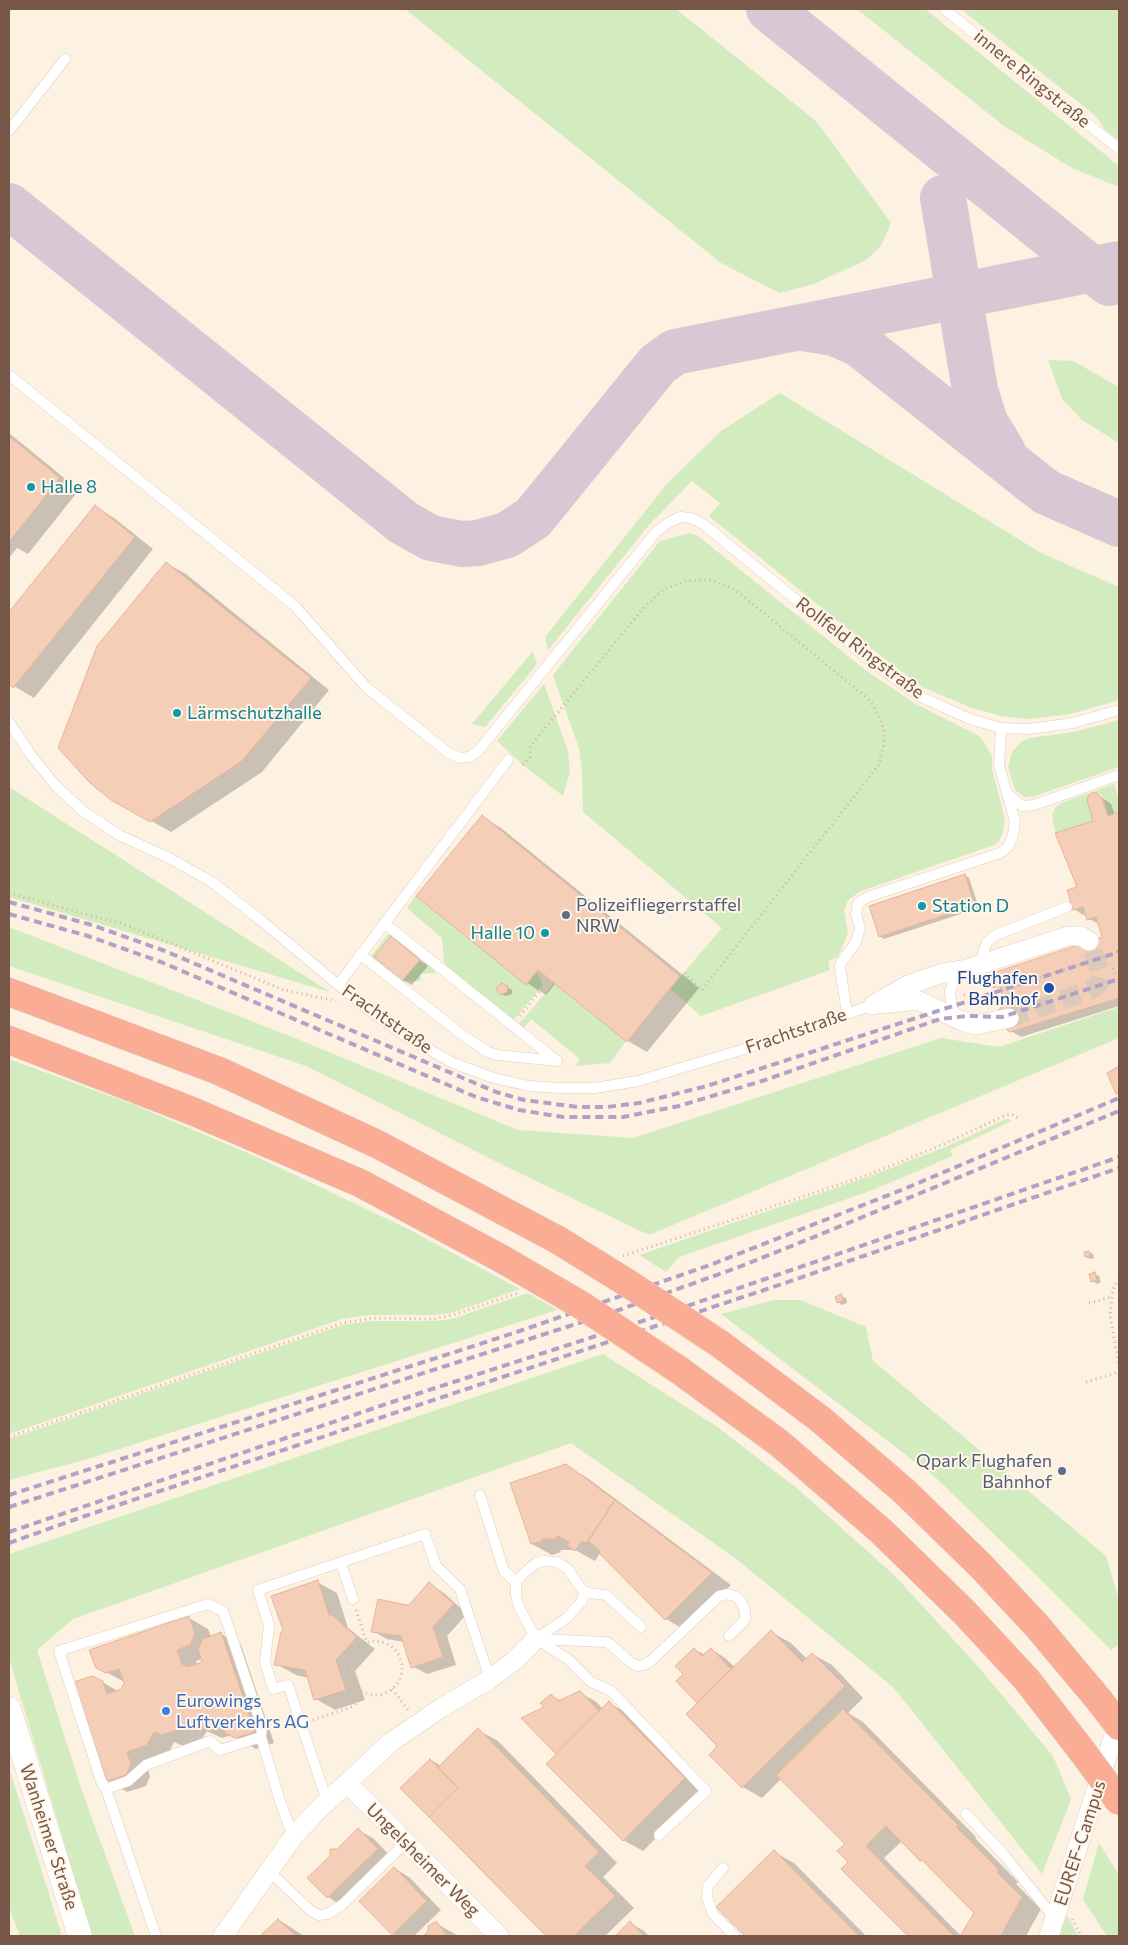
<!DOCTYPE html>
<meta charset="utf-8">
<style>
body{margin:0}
#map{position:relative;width:1128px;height:1945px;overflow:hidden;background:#fdf1e1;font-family:Commissioner,sans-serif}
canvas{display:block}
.frame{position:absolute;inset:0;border:10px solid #765647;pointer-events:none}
</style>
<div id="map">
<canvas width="1128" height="1945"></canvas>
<div class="frame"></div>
</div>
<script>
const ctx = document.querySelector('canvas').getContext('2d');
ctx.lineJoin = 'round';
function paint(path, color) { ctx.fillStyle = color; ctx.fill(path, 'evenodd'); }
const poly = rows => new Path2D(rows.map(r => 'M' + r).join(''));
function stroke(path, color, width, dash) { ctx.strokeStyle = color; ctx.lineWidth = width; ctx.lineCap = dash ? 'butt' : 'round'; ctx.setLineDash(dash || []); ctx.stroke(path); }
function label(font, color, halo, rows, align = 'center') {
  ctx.font = font + ' Commissioner,sans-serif'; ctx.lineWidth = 4; ctx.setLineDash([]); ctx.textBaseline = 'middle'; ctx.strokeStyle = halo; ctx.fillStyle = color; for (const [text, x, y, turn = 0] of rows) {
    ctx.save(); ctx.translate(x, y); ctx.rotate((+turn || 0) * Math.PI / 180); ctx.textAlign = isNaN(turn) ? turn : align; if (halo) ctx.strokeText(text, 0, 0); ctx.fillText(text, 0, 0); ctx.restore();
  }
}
const green = poly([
 [405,9,676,9,816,121,891,223,881,246,866,260,814,284,780,293,721,263],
 [857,9,925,9,1119,166,1119,187,1072,168,1004,126],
 [961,9,1119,9,1119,140,1104,129,1097,117],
 [1048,360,1073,361,1119,387,1119,443,1082,420,1062,399],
 [780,393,1041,553,1119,587,1119,700,1071,714,1029,719,1001,716,972,708,922,687,876,652,709,516,720,503,692,481,649,525,548,650,545,637,666,485,721,431],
 [690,533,698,536,864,669,914,703,981,737,992,756,992,770,1005,819,1003,832,999,841,994,845,861,891,848,900,844,911,848,933,838,957,828,961,830,970,701,1016,670,989,722,928,583,812,582,770,579,748,553,675,660,541],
 [533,651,537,664,485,727,472,724],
 [544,684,568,751,570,772,563,796,523,765,497,741],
 [1119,720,1119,767,1035,796,1024,797,1015,790,1008,767,1012,752,1022,741,1031,738,1074,732],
 [1114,784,1119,800,1119,813,1109,816,1103,797,1099,793,1094,794,1095,821,1057,833,1054,829,1052,815,1055,808,1061,803],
 [9,787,330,992,9,897],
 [416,895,526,984,535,973,538,975,543,985,512,1022,450,971,444,962,442,938,407,908],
 [9,927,290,1036,518,1130,633,1138,941,1038,999,1047,1119,1007,1119,1038,649,1235,507,1167,306,1066,9,966],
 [389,933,393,934,374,957,384,966,382,967,371,956],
 [419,961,423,964,425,962,435,971,434,973,420,974,421,981,401,982],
 [554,983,626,1041,610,1063,575,1066,580,1059,531,1019,522,1030,517,1026],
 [9,1059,137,1106,257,1157,406,1228,520,1289,451,1313,434,1315,369,1315,342,1319,9,1434],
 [1006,1119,1009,1119,1012,1121,950,1150,953,1156,870,1191,679,1257,666,1272,639,1255,868,1177,948,1146],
 [528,1293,557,1310,91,1458,9,1480,9,1439,343,1325,371,1321,434,1321,452,1319],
 [774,1300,800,1300,866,1327,873,1361,1106,1556,1119,1600,1119,1645,1111,1650,1028,1567,935,1477,721,1314],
 [603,1354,716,1426,799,1490,895,1576,975,1663,1053,1756,1071,1799,1042,1874,894,1688,735,1558,571,1443,73,1619,37,1650,82,1791,135,1936,92,1936,9,1658,9,1554],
 [9,1768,39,1862,62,1936,20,1936,9,1908],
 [1099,1843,1119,1875,1119,1936,1107,1936,1083,1899],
 [1064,1910,1078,1936,1055,1936]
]);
const shadow = poly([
 [9,433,79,490,28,554,17,548,9,558],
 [95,507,114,518,153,549,34,698,9,683,9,614],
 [166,563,186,574,329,690,262,772,171,832,132,810],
 [1097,794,1111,804,1115,815,1119,814,1119,1006,1021,1037,1011,1031,1001,985,996,982,1103,938,1099,924,1089,919,1087,914,1083,915,1074,909,1095,822],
 [482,816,501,828,699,988,647,1052,628,1041,556,983,546,995,527,983],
 [965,875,969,878,979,908,884,939,880,936],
 [391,938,401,943,428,966,412,985,403,980],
 [502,984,512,990,512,994,506,996,501,994],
 [1089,1252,1093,1254,1094,1258,1091,1259,1086,1257],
 [1095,1274,1099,1276,1101,1282,1097,1284,1092,1281],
 [841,1296,846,1298,847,1303,842,1305,838,1302],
 [566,1466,586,1477,731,1585,685,1630,666,1619,600,1553,595,1561,575,1550,560,1550,561,1552,552,1555,532,1544],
 [317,1582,337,1593,348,1628,375,1649,355,1671,365,1700,335,1710,316,1699,309,1678,296,1675,276,1664],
 [429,1584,444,1593,467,1614,447,1636,456,1665,427,1674,412,1666,404,1642,387,1639,373,1631,410,1605],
 [189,1618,208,1629,211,1637,221,1634,241,1645,274,1743,256,1749,231,1735,222,1738,207,1731,202,1739,183,1746,174,1742,167,1756,146,1763,150,1776,146,1786,127,1792,108,1781,102,1682,118,1691,122,1690,126,1683,97,1667],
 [202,1659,203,1663,197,1665,196,1661],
 [771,1632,791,1643,807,1659,812,1654,832,1665,863,1698,848,1713,863,1722,976,1837,975,1838,1018,1882,1016,1884,1041,1909,1026,1936,962,1936,976,1913,929,1865,921,1860,902,1841,884,1858,961,1936,910,1936,843,1869,850,1862,847,1844,782,1778,762,1798,743,1787,719,1746,699,1703,678,1681,685,1674,694,1649,705,1655,711,1649,725,1658,735,1667],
 [580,1693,595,1701,603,1709,609,1703,629,1714,704,1790,643,1851,623,1840,557,1754,551,1695,561,1701],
 [478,1730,498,1741,617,1863,603,1877,634,1908,605,1936,547,1936,402,1788,431,1760,441,1766],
 [358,1830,373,1838,392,1858,342,1906,328,1897,331,1857],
 [774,1852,794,1863,866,1936,747,1936,718,1907],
 [394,1868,409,1877,441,1910,414,1936,396,1936,393,1934,361,1901],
 [279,1920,298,1932,303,1936,262,1936],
 [630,1923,644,1931,649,1936,616,1936],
 [437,1924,457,1935,458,1936,425,1936]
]);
const taxiway = poly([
 [769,9,1109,283],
 [943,198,975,390,985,422,1003,452],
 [9,206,404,523,431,538,462,544,478,543,507,535,533,518,658,364,675,352,1119,264],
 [803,328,834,333,859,344,1046,492,1119,524]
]);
const building = poly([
 [9,436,60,478,9,542,9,436],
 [95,505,135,537,13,688,9,684,9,612,95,505],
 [166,562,311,678,242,761,150,822,111,800,90,783,58,748,97,646,166,562],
 [1092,793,1097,793,1101,797,1108,816,1119,812,1119,998,1010,1032,1008,1031,1003,1013,999,1010,1004,1003,999,982,994,983,990,978,993,973,1102,937,1096,917,1087,920,1083,907,1073,910,1067,890,1077,887,1055,833,1093,821,1087,800,1089,795,1092,793],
 [482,815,680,976,627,1042,538,970,526,985,416,896,482,815],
 [965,874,975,905,879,937,869,906,965,874],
 [391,936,420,960,402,981,374,957,391,936],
 [501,983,508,986,507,992,501,995,496,989,501,983],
 [1119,1066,1119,1093,1116,1094,1107,1073,1119,1066],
 [1089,1251,1091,1256,1085,1257,1084,1252,1089,1251],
 [1095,1272,1097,1280,1091,1282,1089,1274,1095,1272],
 [841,1294,844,1300,837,1303,835,1297,841,1294],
 [566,1464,615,1500,588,1541,585,1543,582,1541,575,1551,567,1545,569,1542,558,1536,556,1539,542,1539,542,1541,531,1544,510,1483,566,1464],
 [615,1500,712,1573,665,1620,599,1553,600,1551,588,1541,615,1500],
 [318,1580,329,1615,332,1615,357,1637,336,1660,346,1690,314,1700,305,1670,274,1665,281,1632,283,1630,271,1596,318,1580],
 [429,1582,454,1604,433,1627,443,1657,411,1668,401,1636,371,1632,378,1599,406,1605,410,1604,429,1582],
 [189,1616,195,1634,190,1645,177,1650,182,1664,188,1667,202,1662,198,1649,203,1639,221,1632,255,1732,235,1738,225,1733,221,1721,201,1728,187,1720,183,1728,162,1735,154,1732,147,1745,127,1752,131,1764,126,1775,107,1781,74,1682,92,1676,103,1681,107,1694,121,1689,124,1683,119,1669,106,1673,96,1668,89,1650,189,1616],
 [771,1630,802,1662,812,1653,845,1686,742,1788,709,1755,717,1746,686,1714,771,1630],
 [694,1648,702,1656,711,1648,731,1669,697,1703,676,1681,683,1674,675,1666,694,1648],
 [580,1691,599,1711,556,1754,521,1718,544,1707,540,1703,551,1694,558,1701,580,1691],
 [609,1701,685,1778,623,1841,546,1764,609,1701],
 [843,1709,958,1825,956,1827,999,1870,997,1872,1022,1897,1001,1936,960,1936,974,1913,922,1860,920,1861,886,1826,866,1846,954,1936,908,1936,841,1869,848,1862,837,1851,845,1844,776,1775,843,1709],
 [478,1728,599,1852,585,1866,615,1896,574,1936,546,1936,429,1817,458,1788,438,1767,478,1728],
 [430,1759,458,1788,429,1817,400,1788,430,1759],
 [358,1828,378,1849,327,1898,307,1878,330,1856,330,1849,337,1849,358,1828],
 [774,1850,859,1936,745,1936,716,1907,774,1850],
 [394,1867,427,1901,392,1935,359,1901,394,1867],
 [278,1919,296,1936,260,1936,278,1919],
 [630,1921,644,1936,615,1936,630,1921],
 [437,1922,447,1936,423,1936,428,1931,428,1926,433,1923,437,1922]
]);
const minorTunnel = poly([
 [1009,1018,1093,989,1099,983,1101,974,1089,941]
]);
const path = poly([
 [523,765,530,757,530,748,532,744,646,605,664,589,686,581,710,580,733,588,866,697,873,705,882,723,884,734,884,745,878,766,702,990,684,973],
 [9,893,126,925,284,990,336,1001],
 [1112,963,1115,974],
 [964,995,978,998,1119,951],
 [1003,1002,998,986,994,987,994,984,997,983,997,985,994,986,993,984,1007,980],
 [520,1016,549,979],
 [623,1256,868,1175,944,1144,1004,1116,1011,1114,1018,1118],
 [1119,1279,1113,1289,1110,1315,1119,1366],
 [1089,1303,1111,1297],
 [1086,1382,1119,1372],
 [9,1437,343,1323,372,1318,434,1319,453,1315,518,1293],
 [356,1610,367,1643],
 '348 1668a27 27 0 1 1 54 0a27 27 0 1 1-54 0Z',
 [392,1689,408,1710],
 [313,1720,354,1706,361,1691],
 [1072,1919,1081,1936]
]);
const service = poly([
 [944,9,1119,149],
 [9,131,65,59],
 [9,375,295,606,366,687,450,754,460,758,469,757,478,751,656,532,668,523,680,517,691,518,703,524,870,660,919,696,970,719,1001,728,1029,729,1073,723,1119,710],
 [9,722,31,755,55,785,83,811,119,835,171,859,212,882,263,922,366,1008,405,1036,453,1063,494,1078,529,1086,561,1088,595,1088,638,1081,751,1047,873,1005],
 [1001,728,999,765,1007,793,1022,806,1034,805,1119,775],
 [360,954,461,1034,486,1051,497,1055,557,1061,384,923],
 [986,962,983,953,987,942,996,935,1067,907],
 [338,985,508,760],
 [847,1013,840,967,841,963,856,942,860,928,856,914,858,903,868,897,1000,853,1008,847,1013,835,1015,821,1007,793],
 [958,1017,952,1008,950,992,953,982,961,972],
 [480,1495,504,1571,516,1582,516,1596,519,1607,536,1639,568,1659,591,1682,611,1691,706,1791,659,1835],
 [341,1563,353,1599],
 [516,1582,523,1574,536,1563,545,1561,557,1562,568,1569,582,1590,589,1593,606,1595,641,1627],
 [536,1639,568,1617,581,1602,586,1592],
 [537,1639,606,1642,610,1644,630,1662,637,1666,644,1665,652,1660,719,1596,728,1594,737,1597,742,1603,745,1611,745,1619,742,1623,729,1636],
 [106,1789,101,1781,59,1651,208,1604,223,1611,262,1727,261,1737],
 [327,1801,288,1685,273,1689,265,1662,269,1625,258,1590,425,1534,436,1566,460,1589,490,1679],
 [966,1814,1005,1856,1055,1919],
 [723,1868,708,1886,707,1897,713,1914,735,1936],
 [269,1871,311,1911,319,1915,328,1914,343,1904,406,1842],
 [156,1936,106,1789,128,1781,146,1765,210,1741,220,1750,261,1737,280,1801,293,1837]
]);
const minor = poly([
 [881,1004,917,1000,962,1021,976,1025,1009,1018],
 [873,1005,908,985,943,973,963,970,1068,936,1081,936,1089,941],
 [347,1783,499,1936],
 [223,1936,293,1837,318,1810,391,1742,441,1708,490,1679,514,1661,536,1639],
 [1049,1936,1119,1720]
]);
const tertiary = poly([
 [9,1709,80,1936]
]);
const motorway = poly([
 [9,992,219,1071,377,1144,558,1240],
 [9,1040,192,1111,360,1183,502,1259],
 [720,1344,820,1419,904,1491,981,1566,1037,1626,1099,1700],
 [679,1370,779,1443,881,1531,965,1613,1027,1680,1082,1751]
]);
const rail = poly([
 [9,902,92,925,165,951,496,1092,524,1100,578,1107,607,1107,639,1103,707,1086,1119,952],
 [9,914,88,936,161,962,476,1097,519,1110,563,1117,623,1117,679,1106,762,1081,940,1019,967,1016,1002,1017,1119,979],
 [9,1495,514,1333,710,1265,904,1189,1119,1098],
 [9,1507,616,1311,739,1267,819,1235,1119,1111],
 [9,1532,389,1403,661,1315,1119,1157],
 [9,1543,82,1517,782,1284,1119,1168]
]);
const motorwayBridge = poly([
 [558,1240,629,1284,720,1344],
 [502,1259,581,1305,679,1370],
 [1099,1700,1119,1726],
 [1082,1751,1119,1801]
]);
const markers = [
 [31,487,5,"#0f9aa8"],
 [177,713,5,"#0f9aa8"],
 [922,906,5,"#0f9aa8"],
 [566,915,5,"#5c6f8a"],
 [545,933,5,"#0f9aa8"],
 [1049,988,6,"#1a4fb4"],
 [1062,1471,5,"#5c6f8a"],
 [166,1711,5,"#3f7fe0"]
];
const streetNames = [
 ["innere Ringstraße",1032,79,39],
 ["Rollfeld Ringstraße",860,648,37],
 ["Frachtstraße",387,1019,35],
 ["Frachtstraße",796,1031,-19],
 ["Wanheimer Straße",49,1837,72],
 ["EUREF-Campus",1080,1843,-72],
 ["Ungelsheimer Weg",423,1860,45]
];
const cultureNames = [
 ["Halle 8",41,487],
 ["Lärmschutzhalle",187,713],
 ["Station D",932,906],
 ["Halle 10",535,933,"right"]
];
const serviceNames = [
 ["Polizeifliegerrstaffel",576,905],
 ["NRW",576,926],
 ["Qpark Flughafen",1052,1461,"right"],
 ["Bahnhof",1052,1482,"right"]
];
const transitNames = [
 ["Flughafen",1038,978],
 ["Bahnhof",1038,999]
];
const shopNames = [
 ["Eurowings",176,1701],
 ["Luftverkehrs AG",176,1722]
];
paint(green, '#d2ebbf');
paint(shadow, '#0003');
stroke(taxiway, '#d8c8d4', 46);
paint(building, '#f4ceb7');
stroke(building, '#e8b397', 1);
stroke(minorTunnel, '#dbcaba', 19, [19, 9]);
stroke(service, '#e2cdbc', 11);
stroke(minor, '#e2cdbc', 20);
stroke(tertiary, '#e2cdbc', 25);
stroke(motorway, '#dbd3cf', 29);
stroke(path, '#d9b19a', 3, [1, 4]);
stroke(service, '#fff', 10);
stroke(minor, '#fff', 19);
stroke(tertiary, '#fff', 24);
stroke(motorway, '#fbac94', 28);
stroke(rail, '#b3a0c7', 4, [8, 5]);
stroke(motorwayBridge, '#dbd3cf', 29, []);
stroke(motorwayBridge, '#fbac94', 28);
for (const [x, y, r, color] of markers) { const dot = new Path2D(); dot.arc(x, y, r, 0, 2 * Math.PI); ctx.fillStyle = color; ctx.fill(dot); stroke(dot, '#fff5e8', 2); }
label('18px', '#765647', '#fff5e8', streetNames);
label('18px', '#0d838f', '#fff5e8', cultureNames, 'left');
label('18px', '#4e5e75', '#fff5e8', serviceNames, 'left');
label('18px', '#164399', '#fff5e8', transitNames, 'right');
label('18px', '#366cbe', '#fff5e8', shopNames, 'left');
</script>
